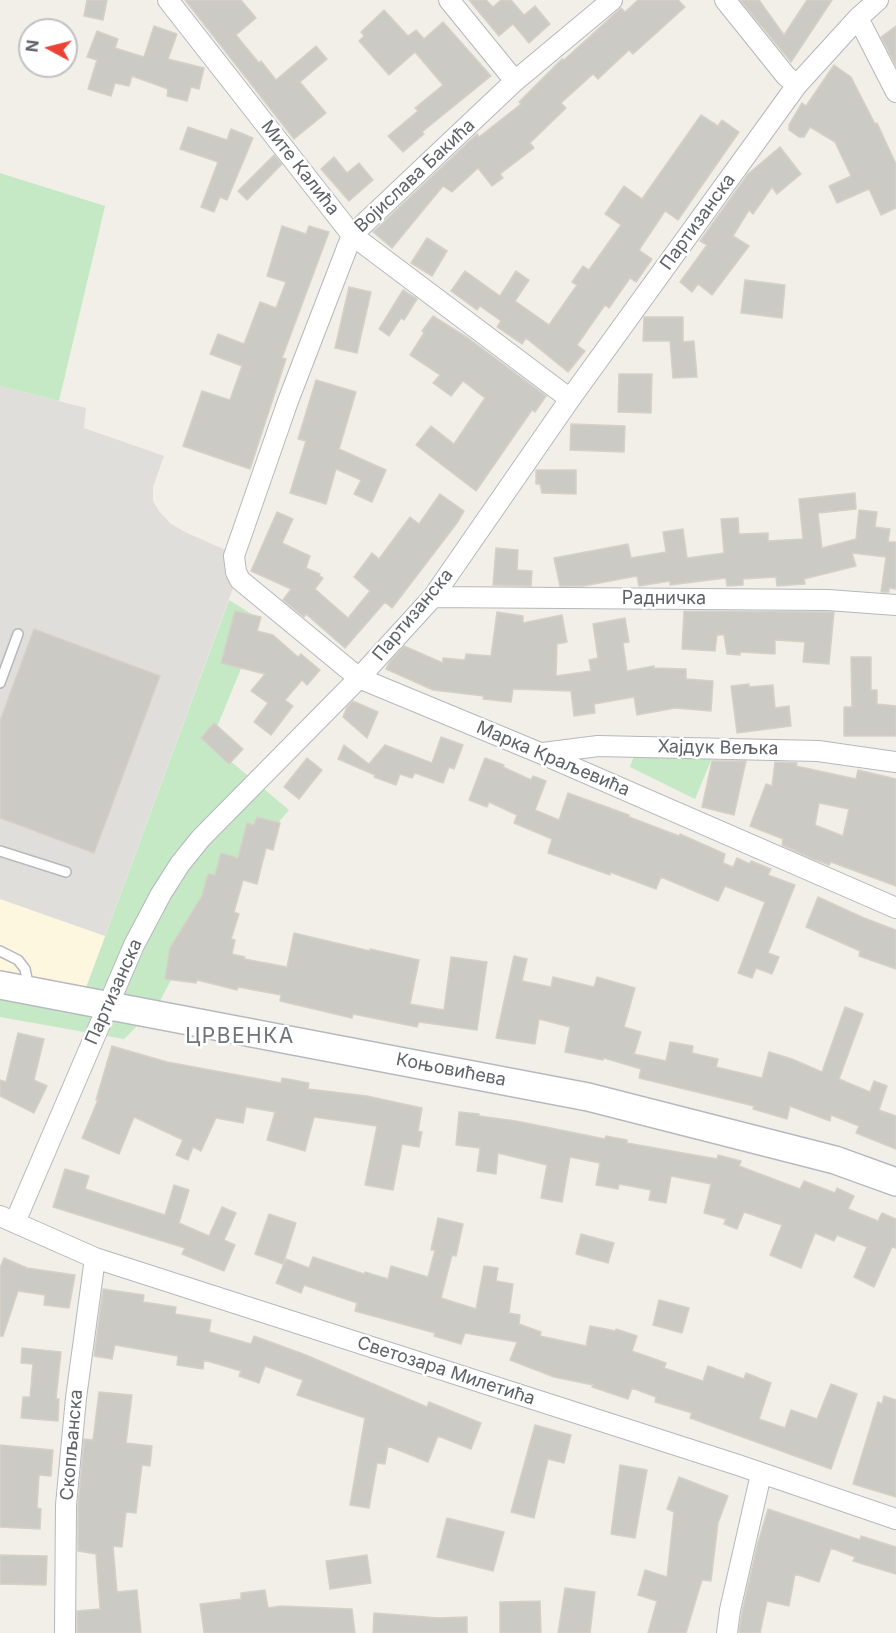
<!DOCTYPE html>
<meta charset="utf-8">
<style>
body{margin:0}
#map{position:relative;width:896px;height:1633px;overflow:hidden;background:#f1efe8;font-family:Inter,sans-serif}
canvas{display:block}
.north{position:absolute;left:18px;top:18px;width:60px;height:60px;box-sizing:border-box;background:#fff;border:2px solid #bfc1c3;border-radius:50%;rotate:277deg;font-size:16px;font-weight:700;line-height:24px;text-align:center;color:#5f6368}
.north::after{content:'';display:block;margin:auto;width:21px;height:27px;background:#ea4335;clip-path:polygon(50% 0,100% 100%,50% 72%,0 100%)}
</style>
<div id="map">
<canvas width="896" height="1633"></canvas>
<div class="north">N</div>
</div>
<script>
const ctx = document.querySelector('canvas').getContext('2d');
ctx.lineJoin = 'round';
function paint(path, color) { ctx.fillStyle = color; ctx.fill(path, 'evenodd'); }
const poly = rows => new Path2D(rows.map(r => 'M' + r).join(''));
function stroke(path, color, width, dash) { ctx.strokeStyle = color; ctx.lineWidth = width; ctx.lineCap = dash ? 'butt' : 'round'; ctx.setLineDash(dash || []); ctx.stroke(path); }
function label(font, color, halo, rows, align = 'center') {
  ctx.font = font + ' Inter,sans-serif'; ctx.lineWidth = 5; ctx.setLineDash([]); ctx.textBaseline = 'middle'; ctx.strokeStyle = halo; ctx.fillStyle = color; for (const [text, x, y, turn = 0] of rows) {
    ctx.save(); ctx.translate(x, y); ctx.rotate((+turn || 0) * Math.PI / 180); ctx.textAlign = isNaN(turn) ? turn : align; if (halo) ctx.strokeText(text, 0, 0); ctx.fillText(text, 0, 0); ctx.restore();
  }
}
const commercial = poly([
 [0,899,105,936,84,991,0,975]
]);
const industrial = poly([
 [0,386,86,408,84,428,164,456,153,487,153,501,159,511,171,524,187,533,244,558,105,936,0,899]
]);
const green = poly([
 [0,173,105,206,59,401,0,386],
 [229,600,261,620,210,744,289,810,218,894,157,1006,124,1039,0,1017,0,975,85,991],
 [635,753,712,758,695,799,630,767]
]);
const building = poly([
 [87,0,107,0,103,20,84,16,87,0],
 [185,0,241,0,256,18,236,35,259,63,261,61,276,80,316,46,327,59,300,82,326,113,294,139,185,0],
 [469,0,486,0,493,7,501,0,511,0,524,15,535,6,550,24,529,43,513,24,499,36,469,0],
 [638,0,678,0,685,7,633,54,629,50,598,79,593,74,561,103,566,108,530,143,534,148,500,174,503,178,492,186,478,168,452,192,443,186,392,248,373,232,477,134,479,137,521,104,519,102,562,59,564,60,621,8,625,12,638,0],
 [740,0,759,0,784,35,807,0,832,0,791,62,740,0],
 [384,10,408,36,416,30,424,39,443,22,491,76,422,132,424,134,403,152,388,136,418,111,415,108,443,85,415,52,389,75,359,41,364,36,361,32,384,10],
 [154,26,177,34,168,59,204,68,199,89,191,87,187,101,167,96,168,89,132,76,129,86,115,83,111,96,88,89,97,60,87,57,97,31,118,39,115,48,144,57,154,26],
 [896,26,896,66,881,37,896,26],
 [834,65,851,77,875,124,877,123,896,164,896,208,881,215,869,189,837,203,829,186,851,176,835,142,810,127,804,137,799,137,789,130,789,125,802,103,806,106,834,65],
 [701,115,718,126,722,120,739,132,678,220,665,211,639,250,652,259,636,282,630,278,609,308,605,305,577,345,585,351,568,372,526,338,522,344,497,327,501,321,480,306,477,310,451,291,465,271,500,296,516,271,529,280,515,301,549,325,577,285,572,282,583,266,589,270,621,225,605,214,624,186,642,199,701,115],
 [188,127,227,140,231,129,253,138,227,200,220,197,214,212,201,207,218,162,180,149,188,127],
 [780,147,801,174,777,194,772,187,753,214,749,210,733,236,749,246,712,295,698,284,692,292,680,282,707,245,700,241,748,174,780,147],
 [274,155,282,164,247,200,238,191,274,155],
 [334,157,347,173,359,163,373,180,349,201,321,169,334,157],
 [282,226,306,234,309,226,329,232,282,358,286,359,250,469,183,446,202,391,230,400,242,366,210,354,218,334,244,344,260,302,276,308,286,282,267,276,282,226],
 [427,238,447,251,432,276,411,263,427,238],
 [745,280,785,285,782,318,741,313,745,280],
 [349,287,371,292,357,353,335,348,349,287],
 [403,290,417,299,404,320,401,318,389,336,379,329,403,290],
 [433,316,468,338,546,396,535,412,532,410,476,491,416,445,431,426,454,444,485,398,463,381,451,396,433,383,440,375,410,355,424,333,422,331,433,316],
 [644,317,683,317,683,342,694,341,697,377,673,378,670,341,643,341,644,317],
 [619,374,652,374,651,413,618,412,619,374],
 [316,380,356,392,339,449,386,470,372,502,354,494,361,480,336,469,326,504,290,493,306,441,298,439,316,380],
 [571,424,625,426,624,452,570,450,571,424],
 [536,470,576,470,576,494,542,493,540,484,536,484,536,470],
 [855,493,856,509,818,513,822,548,856,539,859,510,877,512,875,527,890,529,888,542,896,542,896,589,889,588,889,592,881,592,886,557,852,553,856,566,804,579,805,584,777,586,776,577,743,579,743,585,727,586,726,578,670,585,670,581,639,586,637,576,583,586,560,586,554,558,628,544,631,558,666,552,663,532,683,529,687,558,724,553,721,519,738,518,739,534,768,533,768,541,803,539,799,499,855,493],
 [440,494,464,511,457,523,392,608,385,602,345,648,306,614,304,617,283,600,291,589,251,571,277,512,293,519,282,543,310,556,306,568,320,574,319,576,323,578,315,589,348,618,370,591,354,577,372,553,379,559,410,517,419,524,440,494],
 [496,548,518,550,517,570,532,571,531,586,493,585,496,548],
 [235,611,261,617,257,631,273,635,298,657,301,654,320,670,307,685,302,680,285,700,293,706,271,735,254,722,268,703,251,691,265,674,221,663,235,611],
 [684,611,834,612,829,664,803,662,805,642,775,640,775,654,740,652,740,655,727,654,724,635,717,635,715,651,682,649,684,611],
 [497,612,523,616,523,623,562,615,567,642,557,644,556,676,591,671,589,660,598,658,593,624,625,618,629,642,623,643,627,671,654,666,654,668,686,669,686,679,713,681,711,711,675,708,637,715,634,697,594,704,595,713,574,716,571,691,513,689,511,702,483,699,484,696,433,690,386,669,389,663,404,646,443,663,443,658,465,660,466,654,491,656,497,612],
 [34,629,160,676,94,853,0,818,0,721,34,629],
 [851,657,871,657,871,690,877,690,877,704,896,706,896,736,844,736,844,707,852,707,851,657],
 [749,684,749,687,773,685,775,708,789,706,791,726,737,733,731,686,749,684],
 [353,701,378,712,367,738,343,717,347,707,353,701],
 [214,723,243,749,229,764,201,738,214,723],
 [441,737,463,745,454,769,449,767,443,783,415,773,412,778,400,774,396,785,374,777,375,775,338,759,344,745,369,764,385,745,432,763,441,737],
 [307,758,322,770,299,799,284,787,307,758],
 [485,758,504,765,503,767,531,780,533,776,546,781,535,810,559,820,568,793,629,815,629,817,679,836,680,834,725,854,723,863,733,867,737,858,750,864,751,861,771,869,768,875,795,885,768,953,779,957,772,974,756,968,752,978,738,973,765,902,725,886,718,901,661,877,656,889,610,872,610,875,548,853,552,839,514,823,517,815,489,802,487,807,469,800,485,758],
 [712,761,746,761,734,815,702,807,712,761],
 [775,762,797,763,796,766,856,779,858,770,896,779,896,886,831,862,829,865,811,858,782,845,783,839,750,826,766,784,772,786,775,762],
 [819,803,849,809,843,836,815,825,819,803],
 [257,817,280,823,273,850,266,848,257,884,243,880,234,912,239,914,231,939,235,940,232,954,245,957,244,959,287,967,294,933,370,951,370,949,419,960,410,1004,444,1010,451,957,487,962,477,1030,419,1022,417,1027,353,1014,352,1018,280,1001,281,995,238,987,237,990,197,980,196,983,165,979,170,948,202,896,208,874,215,875,221,853,238,858,247,823,254,825,257,817],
 [818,897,864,918,896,930,896,969,859,956,860,951,806,927,818,897],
 [514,956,527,959,522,981,551,987,553,977,594,987,597,977,635,988,624,1027,641,1032,634,1054,666,1061,670,1042,693,1046,692,1053,718,1059,716,1067,762,1078,769,1052,792,1059,822,1072,845,1007,863,1014,839,1079,870,1092,874,1081,887,1086,879,1110,896,1116,896,1149,856,1133,859,1126,831,1115,830,1121,790,1106,787,1119,753,1109,754,1106,639,1078,641,1069,604,1058,603,1060,565,1052,570,1027,539,1019,535,1044,496,1038,514,956],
 [18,1033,44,1039,34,1080,47,1086,34,1113,0,1096,0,1080,6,1082,18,1033],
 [112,1046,167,1062,281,1083,282,1078,309,1083,308,1089,367,1096,422,1108,418,1131,422,1132,419,1147,402,1144,393,1190,365,1185,377,1126,314,1117,305,1151,267,1140,275,1112,246,1107,243,1123,216,1118,201,1151,193,1147,188,1160,176,1155,183,1140,134,1117,119,1154,82,1138,98,1100,96,1100,112,1046],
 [459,1112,479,1114,479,1116,516,1121,605,1139,606,1136,627,1140,627,1143,717,1159,718,1155,741,1161,739,1166,800,1189,804,1181,835,1193,837,1188,854,1196,848,1209,878,1221,882,1213,896,1219,896,1248,892,1247,874,1287,854,1277,867,1247,837,1235,834,1241,815,1233,801,1268,770,1255,782,1225,744,1212,737,1229,724,1224,726,1219,704,1213,711,1184,671,1176,666,1203,649,1200,651,1190,619,1184,618,1189,596,1185,600,1163,570,1157,562,1202,541,1198,547,1165,498,1153,496,1174,477,1171,480,1148,456,1145,459,1112],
 [65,1169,89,1176,85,1189,165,1215,174,1185,189,1190,179,1223,209,1236,222,1207,236,1213,224,1240,235,1245,224,1271,182,1254,185,1248,53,1207,65,1169],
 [269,1214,296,1223,283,1264,255,1254,269,1214],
 [438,1218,463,1224,456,1256,452,1255,441,1298,476,1309,484,1266,498,1268,496,1281,513,1284,509,1313,520,1315,519,1324,541,1332,540,1336,586,1346,590,1326,616,1331,616,1329,637,1336,632,1351,666,1363,664,1368,703,1381,708,1366,744,1379,746,1373,771,1383,759,1419,785,1428,791,1410,817,1419,831,1384,857,1394,831,1469,690,1418,692,1413,655,1402,656,1397,632,1388,628,1399,592,1387,593,1385,554,1377,510,1360,517,1342,465,1333,461,1344,434,1336,435,1333,355,1311,357,1303,304,1285,301,1293,276,1283,286,1259,309,1268,313,1257,364,1274,365,1272,388,1279,391,1266,428,1277,435,1250,431,1250,438,1218],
 [581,1234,614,1243,608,1263,576,1254,581,1234],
 [4,1258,27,1268,75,1275,69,1308,44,1305,45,1295,18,1291,3,1336,0,1336,0,1268,4,1258],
 [103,1289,144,1295,143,1302,176,1307,175,1314,211,1320,209,1332,251,1344,254,1336,306,1355,427,1407,429,1402,481,1423,471,1449,438,1436,428,1462,388,1446,385,1464,377,1463,369,1508,350,1505,365,1418,297,1395,303,1380,265,1366,259,1383,239,1376,241,1371,204,1360,203,1369,177,1365,178,1356,115,1345,112,1359,94,1356,103,1289],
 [659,1300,689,1308,682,1333,653,1325,659,1300],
 [22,1348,61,1352,56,1399,59,1399,58,1421,21,1418,23,1397,30,1397,33,1364,21,1363,22,1348],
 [99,1392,132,1395,126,1443,152,1446,150,1466,142,1465,136,1513,126,1512,122,1547,113,1546,117,1592,137,1590,141,1633,77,1633,77,1611,100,1609,96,1554,78,1551,78,1506,84,1439,93,1440,99,1392],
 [884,1396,896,1400,896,1497,853,1484,878,1402,882,1404,884,1396],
 [535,1425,571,1435,564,1463,548,1459,534,1518,511,1512,535,1425],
 [0,1445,53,1450,51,1476,39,1475,37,1508,41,1509,40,1529,0,1527,0,1445],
 [620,1465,647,1470,635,1538,611,1534,620,1465],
 [679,1477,728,1496,718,1523,711,1581,702,1580,686,1633,648,1633,657,1601,638,1595,645,1570,667,1577,674,1512,667,1509,679,1477],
 [768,1509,860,1540,861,1536,896,1547,896,1574,853,1561,855,1557,831,1548,819,1582,795,1574,789,1606,767,1601,760,1633,739,1633,742,1612,757,1546,768,1509],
 [447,1518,504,1532,493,1571,437,1557,447,1518],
 [0,1555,47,1556,46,1585,0,1584,0,1555],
 [367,1555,371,1583,330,1589,326,1561,367,1555],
 [565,1588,595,1592,590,1633,558,1633,565,1588],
 [265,1590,268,1608,281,1606,352,1609,355,1633,204,1633,200,1604,241,1599,241,1593,265,1590],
 [540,1601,541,1633,500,1633,500,1602,540,1601],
 [374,1613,439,1618,467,1617,467,1633,373,1633,374,1613]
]);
const lane = poly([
 [0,683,18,634],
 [0,851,66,872],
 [0,951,18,960,25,969,29,988]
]);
const street = poly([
 [168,0,352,235,570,399],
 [449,0,515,81],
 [612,0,515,81,352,235,288,401,234,556,236,572,240,580,359,678,540,753,896,908],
 [725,0,786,76,797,85],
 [858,18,896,92],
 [433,597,828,600,896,605],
 [543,753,598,746,818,751,896,762],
 [0,1216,95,1258,738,1465,896,1519],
 [15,1222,134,945,161,894,180,864,201,838,359,678,433,597,570,399,797,85,858,18,878,0],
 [65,1633,66,1505,76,1398,95,1258],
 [727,1633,730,1610,761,1474]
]);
const secondary = poly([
 [0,985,588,1097,835,1160,896,1182]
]);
const streetNames = [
 ["Мите Калића",300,168,52],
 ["Војислава Бакића",415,176,-43],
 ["Партизанска",698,222,-54],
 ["Радничка",664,599],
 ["Партизанска",413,615,-50],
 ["Хајдук Вељка",718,748,1],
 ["Марка Краљевића",553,759,23],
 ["Партизанска",114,992,-66],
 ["Коњовићева",451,1070,11],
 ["Светозара Милетића",446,1371,18],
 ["Скопљанска",72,1445,-85]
];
const quarterNames = [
 ["ЦРВЕНКА",240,1037]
];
paint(commercial, '#fef7e0');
paint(industrial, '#e0deda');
paint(green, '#c5e8c5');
paint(building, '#cccac5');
stroke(building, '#d6d1c6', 1.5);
stroke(lane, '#b5b8bc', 12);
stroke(street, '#b5b8bc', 22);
stroke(secondary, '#b6babf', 30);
stroke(lane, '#fff', 9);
stroke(street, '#fff', 20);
stroke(secondary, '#fff', 27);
label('18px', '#5f6368', '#fff', streetNames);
ctx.letterSpacing = '1.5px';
label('21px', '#70757a', '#fff', quarterNames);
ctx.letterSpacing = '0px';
</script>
